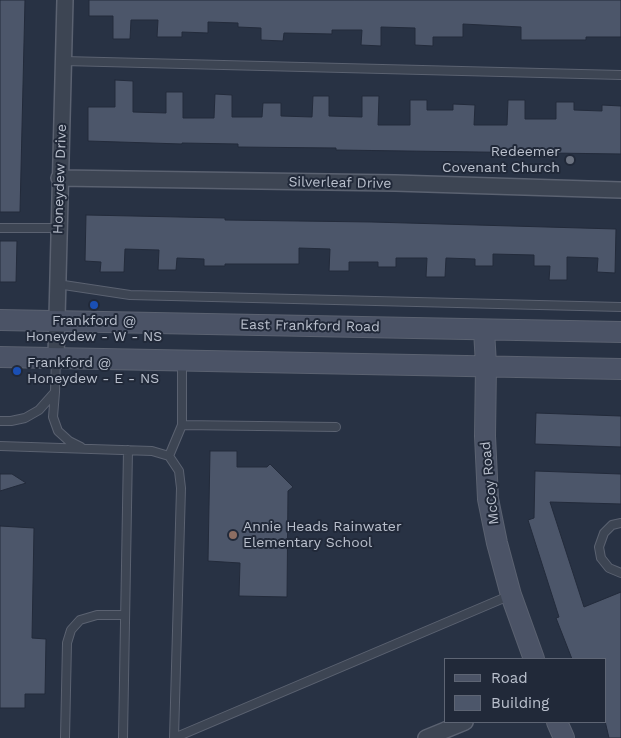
<!DOCTYPE html>
<style>
body{margin:0}
#map{position:relative;width:621px;height:738px;overflow:hidden;background:#283244;font-family:"Work Sans",sans-serif}
canvas{display:block}
.legend{position:absolute;left:444px;top:658px;width:162px;height:65px;box-sizing:border-box;background:#212939;border:1px solid #5e6574;margin:0;padding:6px 9px;list-style:none;font-size:15px;color:#bac0cd}
.legend li{display:flex;align-items:center;gap:10px;height:25px}
.legend b{width:25px;border:1px solid #5e6574}
</style>
<div id="map">
<canvas width="621" height="738"></canvas>
<ul class="legend">
<li><b style="height:6px;background:#4b5366"></b>Road</li>
<li><b style="height:14px;background:#4c566a"></b>Building</li>
</ul>
</div>
<script>
const ctx = document.querySelector('canvas').getContext('2d');
ctx.lineJoin = 'round';
function paint(path, color) { ctx.fillStyle = color; ctx.fill(path, 'evenodd'); }
const poly = rows => new Path2D(rows.map(r => 'M' + r).join(''));
function stroke(path, color, width, dash) { ctx.strokeStyle = color; ctx.lineWidth = width; ctx.lineCap = dash ? 'butt' : 'round'; ctx.setLineDash(dash || []); ctx.stroke(path); }
function label(font, color, halo, rows, align = 'center') {
  ctx.font = font + ' "Work Sans",sans-serif'; ctx.lineWidth = 4; ctx.setLineDash([]); ctx.textBaseline = 'middle'; ctx.strokeStyle = halo; ctx.fillStyle = color; for (const [text, x, y, turn = 0] of rows) {
    ctx.save(); ctx.translate(x, y); ctx.rotate((+turn || 0) * Math.PI / 180); ctx.textAlign = isNaN(turn) ? turn : align; if (halo) ctx.strokeText(text, 0, 0); ctx.fillText(text, 0, 0); ctx.restore();
  }
}
const building = poly([
 [0,0,25,0,20,212,0,212,0,0],
 [89,0,621,0,621,37,586,37,586,40,521,40,521,27,463,24,463,37,433,37,433,46,415,45,415,28,381,27,381,46,361,45,362,30,332,30,332,34,284,33,283,41,261,40,261,28,238,27,238,23,208,22,208,33,182,32,182,37,157,37,158,20,131,20,130,39,113,39,113,16,89,16,89,0],
 [115,80,133,81,133,112,166,113,166,92,183,92,183,118,214,118,215,94,232,95,232,117,262,117,263,103,281,103,281,116,312,117,313,96,329,96,329,116,362,117,362,96,379,96,378,125,410,125,410,100,427,100,427,110,453,110,453,104,475,105,474,125,507,125,508,100,525,100,525,119,556,119,556,102,574,102,574,110,602,111,602,105,621,106,621,154,336,150,336,148,238,147,238,144,182,143,182,144,88,141,88,107,115,107,115,80],
 [86,215,225,218,225,220,372,222,616,229,615,273,597,272,598,258,567,257,567,280,549,280,550,266,534,266,534,255,493,254,493,266,475,266,475,259,446,258,445,277,426,277,427,258,396,258,396,267,378,267,378,262,349,262,349,271,329,271,330,249,299,248,299,264,225,264,225,266,204,266,204,259,177,258,176,270,158,270,159,250,125,249,124,272,100,272,101,262,85,261,86,215],
 [0,241,17,241,16,282,0,282,0,241],
 [536,413,621,416,621,447,535,444,536,413],
 [210,451,237,451,237,467,267,467,270,464,293,487,288,491,287,597,239,596,240,563,208,561,210,451],
 [535,471,621,474,621,504,550,502,584,607,621,592,621,738,609,738,605,721,605,659,572,659,556,618,559,617,528,520,534,518,535,471],
 [0,474,12,474,26,483,0,491,0,474],
 [0,526,34,528,32,638,46,639,45,694,25,694,25,708,0,708,0,526]
]);
const lane = poly([
 [64,61,621,75],
 [0,228,58,228],
 [57,284,130,295,621,307],
 [55,392,53,417,58,431,69,441,81,447],
 [0,421,11,421,25,418,39,410,55,392,56,359],
 [182,425,182,362],
 [0,446,152,451,169,456,179,471,181,488,174,738],
 [169,456,182,425,336,427],
 [621,523,612,525,604,533,599,547,601,558,609,568,621,573],
 [65,738,67,643,71,630,80,620,97,615,125,615],
 [123,738,128,450],
 [174,738,511,595]
]);
const street = poly([
 [59,178,395,183,621,190],
 [56,357,65,0],
 [426,738,465,722]
]);
const secondary = poly([
 [0,320,621,332],
 [484,330,486,365,485,436,488,499,497,543,511,595,534,659],
 [0,357,621,369],
 [557,722,564,738]
]);
const markers = [
 [570,160,5,"#6b7280"],
 [94,305,5,"#1a4fb4"],
 [17,371,5,"#1a4fb4"],
 [233,535,5,"#8d6e63"]
];
const poiNames = [
 ["Redeemer",560,152,"right"],
 ["Covenant Church",560,168,"right"],
 ["Frankford @",94,321,"center"],
 ["Honeydew - W - NS",94,337,"center"],
 ["Frankford @",27,363],
 ["Honeydew - E - NS",27,379],
 ["Annie Heads Rainwater",243,527],
 ["Elementary School",243,543]
];
const streetNames = [
 ["Honeydew Drive",60,179,-88],
 ["Silverleaf Drive",340,183,1],
 ["East Frankford Road",310,326,1],
 ["McCoy Road",490,483,-96]
];
paint(building, '#4c566a');
stroke(building, '#232b3b', 1);
stroke(lane, '#5b6271', 10);
stroke(street, '#5b6271', 18);
stroke(secondary, '#5b6271', 22);
stroke(lane, '#3d4553', 8);
stroke(street, '#3d4553', 15);
stroke(secondary, '#4b5366', 20);
for (const [x, y, r, color] of markers) { const dot = new Path2D(); dot.arc(x, y, r, 0, 2 * Math.PI); ctx.fillStyle = color; ctx.fill(dot); stroke(dot, '#212939', 2); }
label('14px', '#bac0cd', '#212939', poiNames, 'left');
label('14px', '#bac0cd', '#212939', streetNames);
</script>
